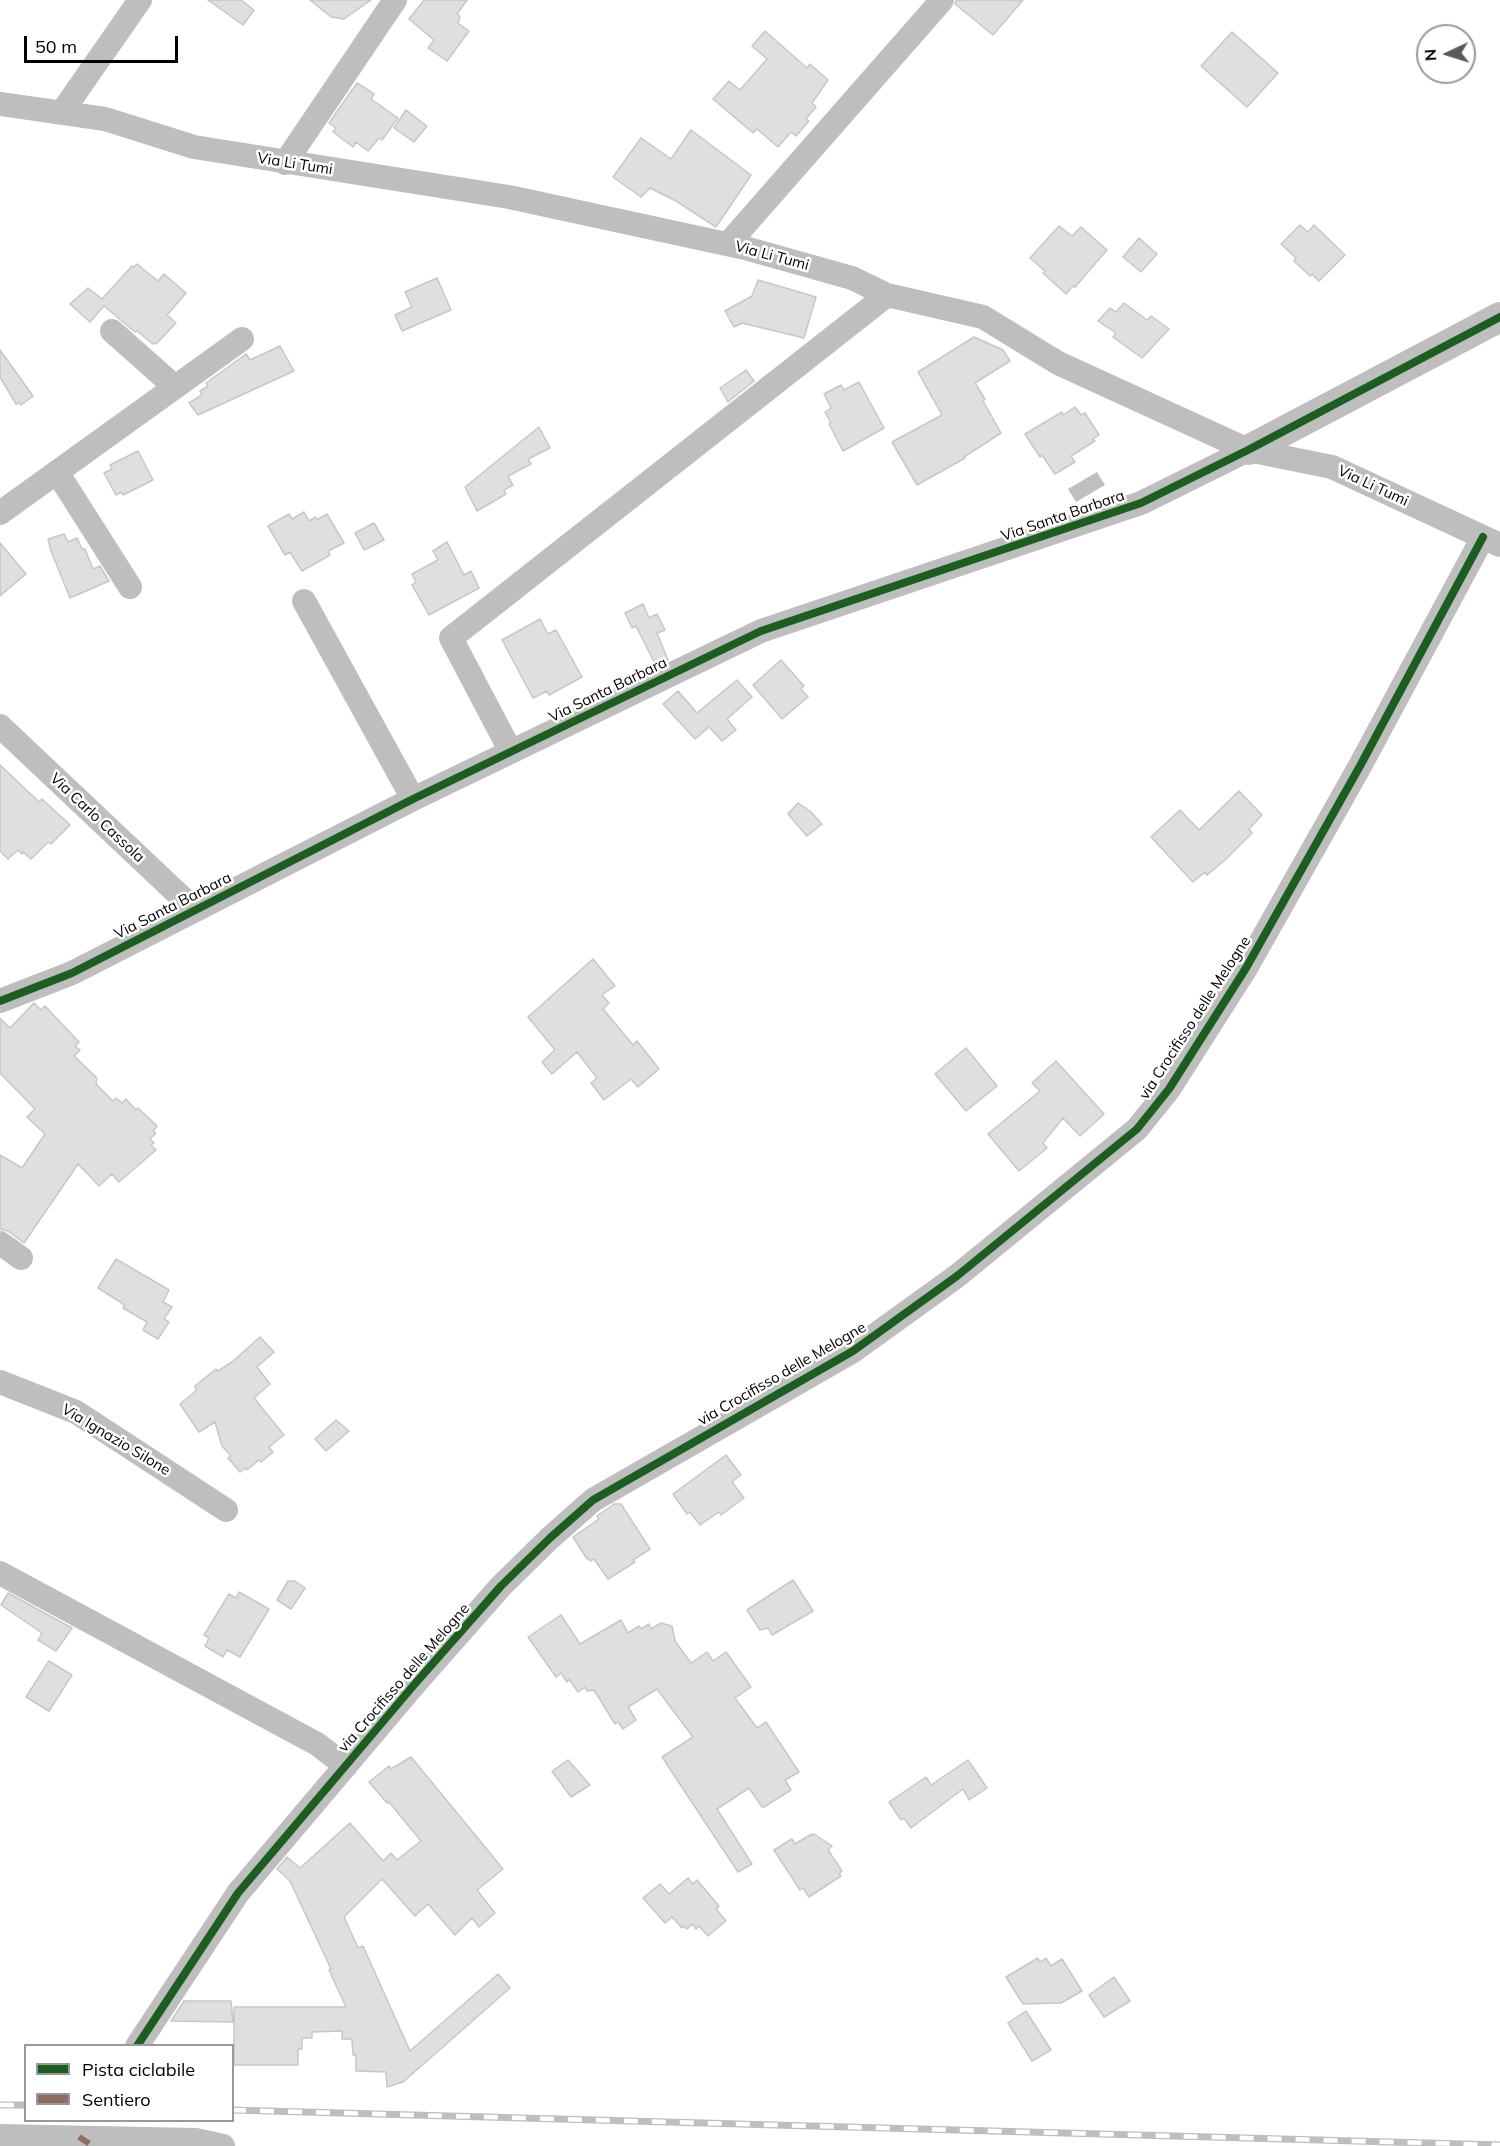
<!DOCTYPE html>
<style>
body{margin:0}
#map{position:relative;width:1500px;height:2146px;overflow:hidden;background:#fff;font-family:Mulish,sans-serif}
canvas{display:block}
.legend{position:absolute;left:24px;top:2044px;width:210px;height:78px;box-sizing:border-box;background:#fff;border:2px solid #999;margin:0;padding:8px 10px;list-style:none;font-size:18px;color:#000}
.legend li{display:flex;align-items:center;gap:12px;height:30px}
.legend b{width:30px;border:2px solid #999}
.north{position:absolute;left:1416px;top:24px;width:60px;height:60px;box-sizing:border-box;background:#fff;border:2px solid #999;border-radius:50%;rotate:266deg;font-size:16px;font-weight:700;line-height:24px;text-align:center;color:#000}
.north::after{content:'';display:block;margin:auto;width:21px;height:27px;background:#595959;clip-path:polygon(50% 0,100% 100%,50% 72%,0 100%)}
.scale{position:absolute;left:24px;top:36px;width:154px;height:27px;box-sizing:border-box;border:3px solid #000;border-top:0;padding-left:8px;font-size:18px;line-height:21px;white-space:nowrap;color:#000;-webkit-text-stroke:4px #fff;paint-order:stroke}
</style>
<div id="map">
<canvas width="1500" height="2146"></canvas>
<ul class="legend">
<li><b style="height:8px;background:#1b5e20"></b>Pista ciclabile</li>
<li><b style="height:8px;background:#8d6e63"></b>Sentiero</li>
</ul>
<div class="north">N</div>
<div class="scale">50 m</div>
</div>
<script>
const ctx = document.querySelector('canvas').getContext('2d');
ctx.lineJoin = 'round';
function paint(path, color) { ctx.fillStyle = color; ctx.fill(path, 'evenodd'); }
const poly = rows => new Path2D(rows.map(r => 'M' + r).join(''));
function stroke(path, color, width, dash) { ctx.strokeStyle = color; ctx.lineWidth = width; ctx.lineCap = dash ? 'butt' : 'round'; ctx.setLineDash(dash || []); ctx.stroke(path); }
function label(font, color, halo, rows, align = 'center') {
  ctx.font = font + ' Mulish,sans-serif'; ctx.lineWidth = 5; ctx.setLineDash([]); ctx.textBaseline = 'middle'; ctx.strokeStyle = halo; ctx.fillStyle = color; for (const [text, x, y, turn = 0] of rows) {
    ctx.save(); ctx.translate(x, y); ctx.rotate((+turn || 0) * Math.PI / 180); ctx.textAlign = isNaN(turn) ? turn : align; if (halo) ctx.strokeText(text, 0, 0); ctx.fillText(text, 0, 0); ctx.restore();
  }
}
const water = poly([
 [1097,472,1105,485,1076,502,1068,489]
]);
const building = poly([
 [208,0,241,0,254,10,243,25,208,0],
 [310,0,371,0,344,19,331,17,310,0],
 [424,0,467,0,457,14,460,16,458,23,469,31,447,61,428,48,434,40,409,19,424,0],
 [956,0,1023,0,993,35,955,4,956,0],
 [765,31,807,68,810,64,828,80,812,103,816,107,806,119,809,121,796,136,791,132,778,147,757,129,753,133,713,99,729,81,740,90,767,59,752,46,765,31],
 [1232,32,1278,73,1247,107,1201,66,1232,32],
 [357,83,374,94,371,99,398,118,382,140,379,138,368,151,356,142,353,147,333,132,336,128,329,123,357,83],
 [406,110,427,126,414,142,394,128,406,110],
 [691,130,751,175,716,227,676,201,650,188,641,197,613,177,641,138,671,159,691,130],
 [1300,225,1308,232,1314,225,1345,255,1319,281,1312,274,1310,276,1294,261,1296,258,1281,244,1300,225],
 [1059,226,1072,236,1081,227,1107,250,1075,287,1073,286,1066,294,1043,273,1045,271,1030,258,1059,226],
 [1139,238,1157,254,1141,272,1123,257,1139,238],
 [137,264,158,281,164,274,186,293,167,315,176,323,156,344,154,342,153,344,137,331,135,332,104,306,90,322,70,304,88,288,102,299,132,266,134,267,137,264],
 [437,278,451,310,402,331,395,315,412,307,405,292,437,278],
 [758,280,816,297,804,338,742,323,734,327,725,311,752,296,758,280],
 [1124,303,1147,320,1151,316,1169,329,1142,358,1113,337,1116,333,1098,321,1110,308,1116,312,1124,303],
 [974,337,1003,350,1010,361,975,383,985,399,983,401,1001,433,964,457,965,458,917,485,892,442,942,415,918,372,974,337],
 [280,346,294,371,198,415,189,403,202,395,200,391,208,386,206,383,246,354,250,360,280,346],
 [0,350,33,396,21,405,19,403,16,404,0,377,0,350],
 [746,370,754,381,728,402,720,388,746,370],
 [859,382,884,428,843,451,829,424,831,423,825,412,831,408,824,394,841,385,844,390,859,382],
 [1075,407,1081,415,1085,413,1099,435,1093,439,1095,441,1071,456,1075,462,1055,474,1042,455,1040,457,1025,434,1062,412,1063,415,1075,407],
 [539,427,550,448,528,459,531,464,508,476,513,485,504,490,506,494,477,511,465,487,539,427],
 [138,451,153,480,123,495,121,492,116,495,104,473,112,469,110,465,138,451],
 [304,512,309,521,316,517,317,520,327,514,344,543,328,551,330,555,302,571,290,552,285,555,268,526,289,514,292,519,304,512],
 [374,523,384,540,364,550,355,533,374,523],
 [64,534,68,542,77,538,82,549,85,549,93,569,100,566,109,581,70,598,51,551,48,539,64,534],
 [447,542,464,575,471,571,479,588,429,615,412,585,416,582,412,574,438,560,433,551,447,542],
 [0,543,26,574,0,596,0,543],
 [643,604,649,618,657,614,665,630,657,633,668,660,656,666,636,626,632,628,625,613,643,604],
 [540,619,548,634,556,630,582,677,549,695,547,691,533,698,502,640,540,619],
 [781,660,804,686,801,689,808,697,782,719,753,685,781,660],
 [737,680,752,697,727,719,736,730,722,741,709,727,695,739,663,704,678,691,697,713,737,680],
 [0,765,39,802,42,799,70,825,51,844,48,842,31,859,23,852,22,854,18,850,8,859,0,851,0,765],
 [1239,791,1262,815,1249,829,1252,833,1226,859,1207,875,1205,872,1193,882,1151,837,1180,810,1199,830,1239,791],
 [798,803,810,811,822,824,807,836,788,814,798,803],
 [593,959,615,986,602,995,609,1003,603,1009,633,1045,637,1041,659,1069,638,1087,631,1079,604,1100,591,1083,597,1078,577,1052,552,1074,542,1062,555,1050,528,1017,593,959],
 [34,1003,41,1010,45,1006,79,1042,75,1046,80,1050,74,1056,97,1078,96,1084,113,1101,116,1098,122,1103,126,1099,136,1110,138,1108,157,1126,153,1131,156,1133,150,1139,154,1143,151,1145,156,1150,119,1182,112,1174,99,1186,78,1164,24,1243,8,1231,0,1229,0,1155,22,1168,45,1134,27,1117,35,1109,0,1073,0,1018,10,1028,34,1003],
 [966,1048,997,1086,966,1111,935,1074,966,1048],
 [1056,1061,1104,1114,1080,1136,1063,1118,1043,1143,1047,1148,1019,1171,988,1134,1040,1091,1032,1083,1056,1061],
 [116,1259,169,1290,163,1302,172,1307,164,1319,169,1322,158,1339,143,1330,147,1322,123,1308,125,1305,98,1288,116,1259],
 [260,1337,274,1352,257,1367,270,1384,254,1398,284,1435,269,1447,273,1452,261,1462,259,1460,247,1470,246,1468,240,1472,228,1458,231,1456,222,1446,215,1422,199,1432,180,1404,196,1391,195,1386,216,1369,218,1371,232,1362,260,1337],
 [336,1420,349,1431,326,1451,315,1439,336,1420],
 [726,1455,741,1475,732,1482,744,1498,721,1515,719,1512,700,1525,690,1512,687,1514,673,1494,726,1455],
 [614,1504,621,1504,650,1549,633,1560,635,1562,608,1579,594,1559,590,1561,588,1558,587,1559,573,1537,599,1519,597,1516,614,1504],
 [793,1580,813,1611,772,1635,768,1628,760,1630,747,1610,793,1580],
 [288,1581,295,1581,305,1588,291,1609,277,1600,288,1581],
 [239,1592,269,1609,240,1657,227,1650,223,1657,205,1646,209,1638,204,1635,229,1594,236,1598,239,1592],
 [8,1593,72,1628,56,1651,38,1640,42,1633,1,1605,8,1593],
 [561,1615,580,1644,621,1620,628,1633,639,1626,641,1629,649,1624,651,1629,661,1623,672,1626,675,1641,691,1663,707,1652,713,1661,726,1652,751,1687,735,1698,757,1728,766,1722,799,1772,785,1780,791,1790,764,1807,762,1807,749,1788,717,1809,752,1864,738,1872,662,1757,693,1737,657,1689,628,1707,636,1720,623,1729,618,1722,615,1724,594,1690,587,1691,585,1687,578,1692,569,1679,567,1682,561,1673,556,1677,528,1637,561,1615],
 [49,1661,72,1675,49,1711,26,1697,49,1661],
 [411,1757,503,1869,477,1890,495,1913,479,1927,472,1918,455,1935,428,1904,415,1916,382,1879,344,1917,358,1948,363,1946,410,2051,498,1974,510,1988,403,2082,387,2087,386,2072,356,2071,356,2055,353,2055,352,2039,342,2039,342,2031,312,2032,312,2038,302,2038,302,2049,298,2049,298,2065,234,2065,234,2007,346,2007,329,1970,331,1969,290,1881,277,1869,287,1857,300,1868,350,1823,383,1861,391,1853,397,1860,421,1841,389,1802,387,1803,369,1782,389,1766,391,1769,411,1757],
 [568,1760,590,1785,571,1797,552,1771,568,1760],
 [968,1760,987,1788,969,1800,963,1789,911,1828,904,1818,901,1820,889,1802,926,1777,931,1785,968,1760],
 [814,1834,832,1846,828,1850,842,1871,839,1874,841,1876,809,1897,803,1888,800,1890,774,1850,792,1839,795,1844,810,1835,814,1834],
 [688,1878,693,1884,697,1880,719,1906,716,1909,726,1921,708,1936,699,1926,696,1929,693,1924,687,1929,684,1926,682,1928,672,1917,665,1923,643,1898,660,1884,669,1894,688,1878],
 [1038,1958,1040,1962,1046,1958,1051,1966,1062,1959,1082,1991,1061,2003,1023,2004,1006,1977,1038,1958],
 [1114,1977,1130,2001,1104,2017,1089,1995,1114,1977],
 [184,2001,231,2001,233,2022,171,2021,184,2001],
 [1026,2011,1051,2050,1032,2061,1008,2023,1026,2011]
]);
const minor = poly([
 [0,104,105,119,194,147,509,197,745,248,852,278,887,295,983,317,1058,363,1248,450,1332,467,1500,545],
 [62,112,140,0],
 [285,163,395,0],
 [728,244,942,0],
 [112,331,175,387],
 [57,472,130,587],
 [0,513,242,339],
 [304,601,413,799],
 [0,726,195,910],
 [511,752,451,638,887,295],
 [0,1001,72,973,413,799,761,631,1141,503,1248,450],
 [0,1243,21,1258],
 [0,1382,76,1412,226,1510],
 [0,1573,317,1744,346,1766],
 [137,2046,238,1893,413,1686,501,1586,550,1538,593,1500,853,1351,957,1276,1137,1129,1169,1089,1246,968,1360,766,1483,537],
 [0,2136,196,2140,223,2146]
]);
const tertiary = poly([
 [1248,450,1500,317]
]);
const rail = poly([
 [0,2105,26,2105],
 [232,2110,1500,2145]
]);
const quiet = poly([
 [79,2137,93,2146]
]);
const cycleway = poly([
 [0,1001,72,973,413,799,761,631,1141,503,1248,450,1500,317],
 [137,2046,238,1893,413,1686,501,1586,550,1538,593,1500,853,1351,957,1276,1137,1129,1169,1089,1246,968,1360,766,1483,537]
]);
const streetNames = [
 ["Via Li Tumi",295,164,9],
 ["Via Li Tumi",772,256,15],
 ["Via Li Tumi",1373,486,25],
 ["Via Santa Barbara",1063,516,-19],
 ["Via Santa Barbara",608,690,-26],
 ["Via Carlo Cassola",97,818,43],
 ["Via Santa Barbara",173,906,-27],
 ["via Crocifisso delle Melogne",1195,1018,-57],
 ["via Crocifisso delle Melogne",782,1374,-30],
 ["Via Ignazio Silone",116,1440,31],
 ["via Crocifisso delle Melogne",404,1678,-49]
];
paint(water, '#bfbfbf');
paint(building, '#dfdfdf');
stroke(building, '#c7c7c7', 1.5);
stroke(minor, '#bebebe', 24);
stroke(tertiary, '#bebebe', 30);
stroke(rail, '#bebebe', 7);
stroke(rail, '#fff', 4.5, [14]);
stroke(quiet, '#8d6e63', 6, [12, 6]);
stroke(cycleway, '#1b5e20', 8);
label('15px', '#000', '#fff', streetNames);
</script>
